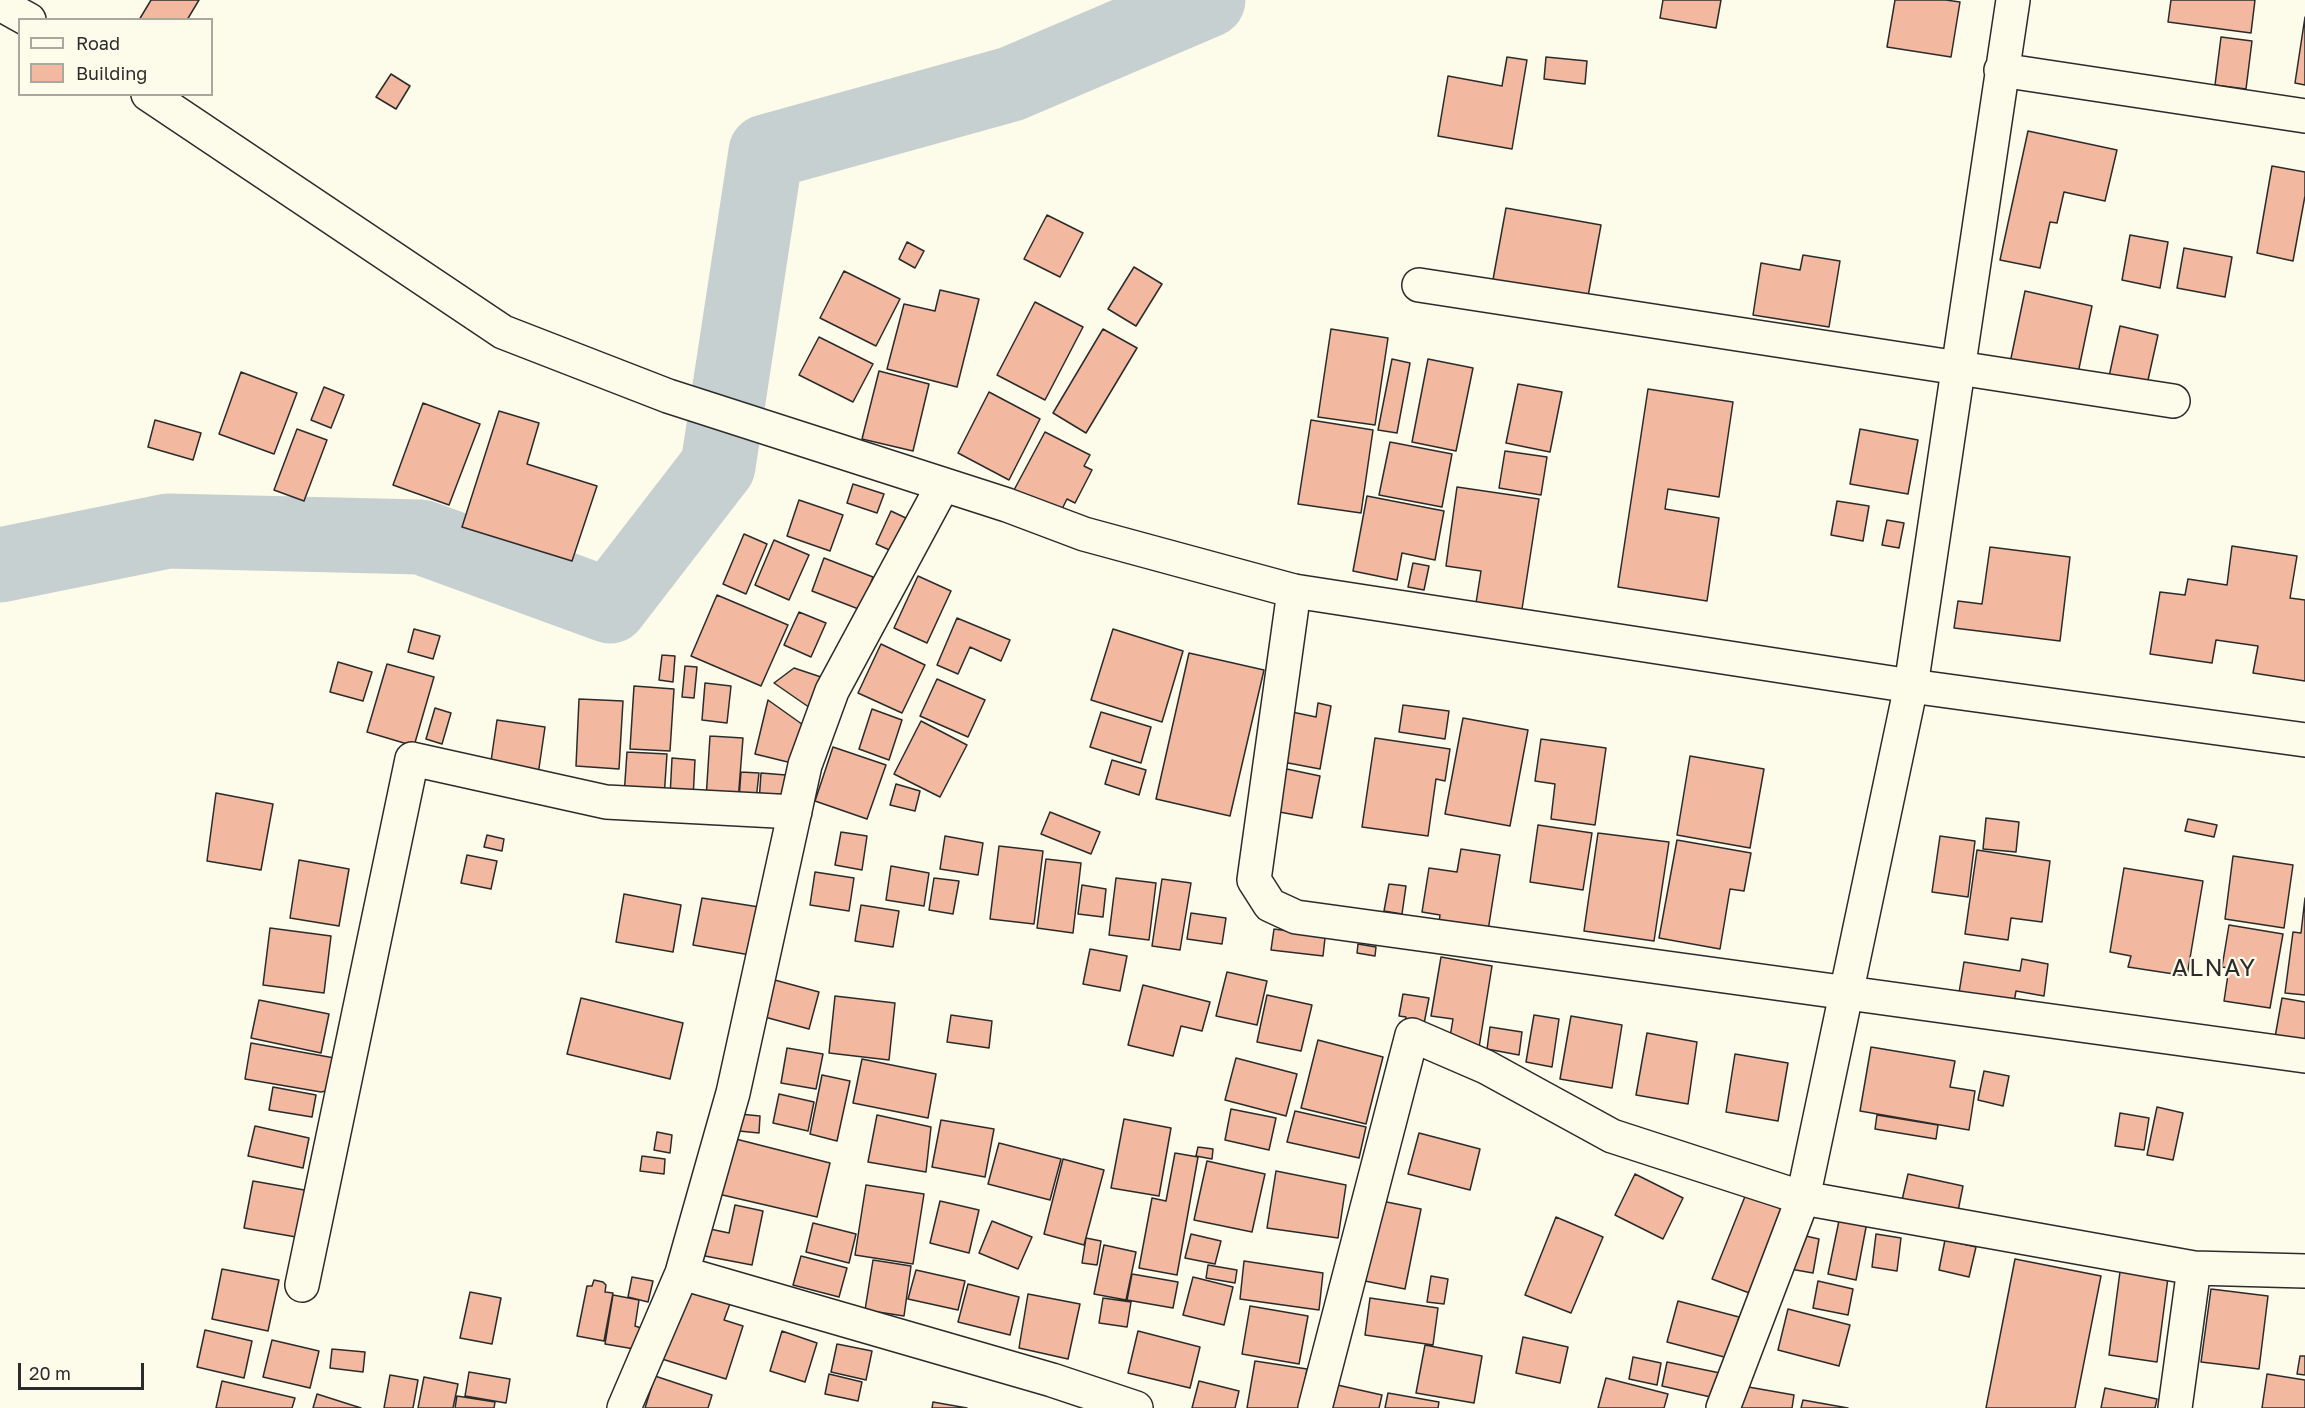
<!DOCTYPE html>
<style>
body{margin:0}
#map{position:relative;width:2305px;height:1408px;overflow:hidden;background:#fdfbea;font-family:"Golos Text",sans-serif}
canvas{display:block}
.legend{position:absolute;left:18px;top:18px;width:195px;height:78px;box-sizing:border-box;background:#fdfbea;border:2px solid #a9a89e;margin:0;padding:8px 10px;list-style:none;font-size:18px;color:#2b2b2b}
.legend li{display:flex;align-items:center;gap:12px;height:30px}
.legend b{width:30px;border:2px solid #a9a89e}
.scale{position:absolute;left:18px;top:1363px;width:126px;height:27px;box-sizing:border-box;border:3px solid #2b2b2b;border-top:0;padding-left:8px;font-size:18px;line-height:21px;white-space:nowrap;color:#2b2b2b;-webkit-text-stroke:4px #fdfbea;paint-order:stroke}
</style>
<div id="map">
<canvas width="2305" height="1408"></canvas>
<ul class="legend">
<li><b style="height:8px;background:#fdfbea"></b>Road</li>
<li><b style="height:16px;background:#f2b8a0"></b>Building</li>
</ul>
<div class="scale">20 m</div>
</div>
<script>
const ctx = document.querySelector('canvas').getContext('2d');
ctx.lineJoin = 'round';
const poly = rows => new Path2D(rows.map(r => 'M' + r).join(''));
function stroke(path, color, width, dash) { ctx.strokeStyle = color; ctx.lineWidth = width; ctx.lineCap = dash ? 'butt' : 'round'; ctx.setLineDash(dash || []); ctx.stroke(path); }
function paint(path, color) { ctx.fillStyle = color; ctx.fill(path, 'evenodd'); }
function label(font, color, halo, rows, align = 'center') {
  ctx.font = font + ' "Golos Text",sans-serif'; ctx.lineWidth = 4.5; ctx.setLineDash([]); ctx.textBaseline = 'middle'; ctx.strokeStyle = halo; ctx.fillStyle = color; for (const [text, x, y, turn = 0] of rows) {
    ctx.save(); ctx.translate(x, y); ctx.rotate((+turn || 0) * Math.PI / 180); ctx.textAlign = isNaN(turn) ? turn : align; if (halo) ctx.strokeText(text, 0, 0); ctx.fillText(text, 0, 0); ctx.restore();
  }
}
const river = poly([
 [0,565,168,531,421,537,610,606,718,466,766,152,1011,84,1208,0]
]);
const building = poly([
 [151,0,199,0,187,20,139,20,151,0],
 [1663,0,1721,0,1716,28,1660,18,1663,0],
 [1895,0,1946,0,1960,2,1951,57,1887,47,1895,0],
 [2171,0,2255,0,2251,33,2168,22,2171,0],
 [2305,17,2305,85,2295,83,2305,17],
 [2221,37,2252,41,2246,89,2215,85,2221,37],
 [1507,57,1527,60,1512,149,1438,136,1448,76,1502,86,1507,57],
 [1546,57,1587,61,1585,84,1544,79,1546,57],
 [391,74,410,86,396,109,376,97,391,74],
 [2028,131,2117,150,2105,201,2064,192,2057,223,2050,222,2040,268,2000,260,2028,131],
 [2272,166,2305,172,2305,196,2293,261,2257,253,2272,166],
 [1506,208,1601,225,1587,302,1492,285,1506,208],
 [1047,215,1083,233,1060,277,1024,259,1047,215],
 [2130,235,2168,242,2160,288,2122,280,2130,235],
 [907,242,924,251,915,268,899,259,907,242],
 [2184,248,2232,257,2225,297,2177,288,2184,248],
 [1803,255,1840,261,1829,327,1753,315,1761,263,1800,270,1803,255],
 [1134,267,1162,284,1136,326,1108,309,1134,267],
 [844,271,900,299,876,346,820,318,844,271],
 [940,290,979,299,957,387,887,369,904,304,935,311,940,290],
 [2025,291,2092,306,2077,378,2010,363,2025,291],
 [1035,302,1083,327,1045,400,997,375,1035,302],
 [2120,326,2158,335,2146,389,2108,381,2120,326],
 [1103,329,1137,348,1086,433,1053,413,1103,329],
 [1331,329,1388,338,1375,425,1318,417,1331,329],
 [819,337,873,364,853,402,799,375,819,337],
 [1392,359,1410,363,1397,433,1378,430,1392,359],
 [1428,359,1473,368,1456,451,1412,442,1428,359],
 [879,371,929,384,913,451,862,439,879,371],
 [241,372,297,393,274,454,219,434,241,372],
 [1518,384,1562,392,1550,452,1506,443,1518,384],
 [324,387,344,395,331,428,311,420,324,387],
 [1648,389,1733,402,1719,497,1668,489,1665,509,1719,518,1707,601,1618,587,1648,389],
 [989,392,1040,419,1009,480,958,453,989,392],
 [423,403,480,424,449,505,393,485,423,403],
 [499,411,539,423,527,464,597,486,572,561,462,527,499,411],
 [155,420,201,433,193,460,148,447,155,420],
 [1311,420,1373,430,1361,513,1298,504,1311,420],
 [297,429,327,440,304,501,274,490,297,429],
 [1860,429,1918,440,1908,494,1850,484,1860,429],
 [1045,432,1090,455,1084,466,1092,470,1075,503,1067,499,1060,513,1014,490,1045,432],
 [1390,442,1452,454,1442,507,1379,495,1390,442],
 [1505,451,1547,457,1541,495,1499,488,1505,451],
 [853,484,884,494,877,513,847,503,853,484],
 [1457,487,1539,499,1520,622,1476,603,1481,571,1446,566,1457,487],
 [1367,496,1444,511,1435,560,1402,553,1397,580,1353,571,1367,496],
 [799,500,843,515,830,551,787,536,799,500],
 [1837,501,1869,506,1863,541,1831,535,1837,501],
 [891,511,908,519,894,552,876,544,891,511],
 [1887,520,1904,523,1899,548,1882,545,1887,520],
 [744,534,767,544,746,594,723,584,744,534],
 [774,540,809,555,789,600,755,585,774,540],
 [2232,546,2297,556,2290,598,2305,600,2305,681,2253,673,2258,646,2216,640,2212,663,2150,654,2160,592,2185,595,2188,579,2227,585,2232,546],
 [1990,547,2070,557,2060,641,1954,628,1958,601,1982,604,1990,547],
 [824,558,873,577,861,610,812,591,824,558],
 [1413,563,1429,566,1424,590,1408,587,1413,563],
 [918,576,951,591,927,643,894,628,918,576],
 [717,595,788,625,761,686,691,656,717,595],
 [799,612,826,623,811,657,784,645,799,612],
 [957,618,1010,640,1001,661,970,647,958,674,937,665,957,618],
 [414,629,440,636,433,659,408,652,414,629],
 [1113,629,1183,651,1162,722,1091,700,1113,629],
 [881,644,925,665,902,713,858,693,881,644],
 [1189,653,1264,670,1230,816,1156,799,1189,653],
 [662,655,675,656,673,682,659,680,662,655],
 [338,662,372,672,363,701,330,692,338,662],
 [387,664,434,677,414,746,367,732,387,664],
 [685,666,697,667,694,698,682,697,685,666],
 [794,668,833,681,813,710,774,683,794,668],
 [937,679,985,700,968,737,920,716,937,679],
 [705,683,731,686,727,723,702,720,705,683],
 [634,686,674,689,670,751,630,749,634,686],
 [579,699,623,701,619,769,576,766,579,699],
 [768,700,806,727,800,765,755,754,768,700],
 [1318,703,1331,706,1320,769,1283,762,1292,712,1316,717,1318,703],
 [1403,705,1449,711,1445,739,1399,732,1403,705],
 [435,708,451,713,442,744,426,739,435,708],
 [872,709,902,720,889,760,859,749,872,709],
 [1101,712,1151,727,1141,763,1090,747,1101,712],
 [1463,718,1528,730,1510,826,1445,814,1463,718],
 [497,720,545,727,538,775,490,768,497,720],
 [921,721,967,745,940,797,894,774,921,721],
 [710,736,743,738,738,801,706,799,710,736],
 [1375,738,1450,749,1445,781,1436,779,1428,836,1362,827,1375,738],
 [1541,739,1606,748,1595,825,1551,819,1555,784,1535,781,1541,739],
 [833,747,886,765,867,819,815,801,833,747],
 [627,752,667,754,664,798,624,796,627,752],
 [1690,756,1764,769,1750,848,1677,835,1690,756],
 [672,758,695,760,693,799,670,797,672,758],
 [1112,760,1146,770,1139,795,1105,784,1112,760],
 [1282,768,1320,776,1312,818,1274,811,1282,768],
 [741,772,759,773,756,800,739,799,741,772],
 [761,773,786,775,784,803,759,802,761,773],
 [896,784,920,791,915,811,890,805,896,784],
 [216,793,273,804,261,870,207,861,216,793],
 [1050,812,1100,832,1091,854,1041,834,1050,812],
 [1986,818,2019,822,2016,852,1983,849,1986,818],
 [2188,819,2217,825,2214,837,2185,831,2188,819],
 [1538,825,1592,833,1583,890,1530,882,1538,825],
 [841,832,867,836,862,870,835,865,841,832],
 [1598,833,1669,842,1654,941,1584,931,1598,833],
 [487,835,504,839,502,851,484,847,487,835],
 [945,836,983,843,978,875,940,869,945,836],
 [1940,836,1975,841,1968,897,1932,892,1940,836],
 [1677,840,1751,853,1744,891,1730,889,1720,949,1659,938,1677,840],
 [999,846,1043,851,1034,924,990,919,999,846],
 [1461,849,1500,855,1487,937,1438,929,1440,915,1422,912,1429,868,1457,872,1461,849],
 [1977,850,2050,861,2042,922,2011,918,2008,940,1965,934,1977,850],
 [467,855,497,861,491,889,461,883,467,855],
 [2233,856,2293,865,2284,928,2225,919,2233,856],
 [1046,859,1081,863,1073,933,1037,928,1046,859],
 [299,860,349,869,339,926,290,918,299,860],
 [891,866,929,873,924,906,886,900,891,866],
 [2124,868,2203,881,2187,976,2128,967,2131,956,2110,952,2124,868],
 [815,872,854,878,849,911,810,905,815,872],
 [934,878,959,881,953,914,929,910,934,878],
 [1116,878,1156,883,1149,940,1109,935,1116,878],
 [1162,879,1191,883,1180,950,1152,946,1162,879],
 [1389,884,1406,886,1402,914,1384,911,1389,884],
 [1082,885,1106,889,1103,917,1078,914,1082,885],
 [624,894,681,905,673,952,616,942,624,894],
 [702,898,759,907,750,955,693,945,702,898],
 [2305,898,2305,995,2285,993,2293,932,2301,933,2305,898],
 [861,905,899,911,893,947,855,941,861,905],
 [1191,913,1226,918,1222,944,1187,939,1191,913],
 [2229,925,2283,934,2270,1008,2224,1001,2229,968,2222,967,2229,925],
 [270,928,331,936,324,993,263,985,270,928],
 [1274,929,1303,933,1326,929,1323,956,1271,950,1274,929],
 [1358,944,1376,947,1375,956,1357,953,1358,944],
 [1090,949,1127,956,1120,991,1083,984,1090,949],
 [1441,957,1492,966,1478,1054,1448,1049,1453,1019,1431,1016,1441,957],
 [2022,959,2048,964,2044,996,2016,991,2013,1008,1958,999,1964,962,2020,971,2022,959],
 [1227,972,1267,981,1257,1025,1216,1016,1227,972],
 [771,979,819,992,809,1029,761,1016,771,979],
 [1143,985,1210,1002,1202,1031,1181,1026,1173,1056,1128,1045,1143,985],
 [1403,994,1429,998,1423,1029,1404,1026,1406,1017,1399,1016,1403,994],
 [1267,995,1312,1005,1301,1051,1257,1042,1267,995],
 [835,996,895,1003,889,1060,829,1053,835,996],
 [581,998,683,1023,670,1079,567,1054,581,998],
 [2282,998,2305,1002,2305,1049,2274,1043,2282,998],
 [259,1000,329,1014,321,1053,251,1038,259,1000],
 [951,1015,992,1021,989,1048,947,1042,951,1015],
 [1534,1015,1559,1019,1552,1067,1526,1062,1534,1015],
 [1571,1016,1622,1025,1612,1088,1560,1079,1571,1016],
 [1490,1027,1522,1032,1519,1055,1487,1049,1490,1027],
 [1647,1033,1697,1042,1688,1104,1636,1095,1647,1033],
 [1318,1040,1383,1057,1366,1124,1301,1108,1318,1040],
 [251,1043,340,1059,335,1089,321,1092,245,1079,251,1043],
 [1871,1047,1955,1061,1950,1087,1975,1091,1969,1130,1860,1111,1871,1047],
 [787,1048,823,1054,816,1089,781,1083,787,1048],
 [1735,1054,1788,1063,1778,1121,1726,1112,1735,1054],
 [1236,1058,1297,1074,1286,1116,1225,1100,1236,1058],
 [862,1059,936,1074,928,1118,853,1103,862,1059],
 [1984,1071,2009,1076,2003,1106,1978,1100,1984,1071],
 [822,1075,850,1081,837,1141,810,1134,822,1075],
 [273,1087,316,1095,312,1117,269,1110,273,1087],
 [779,1094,814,1102,808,1131,773,1123,779,1094],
 [2157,1107,2183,1113,2173,1160,2147,1155,2157,1107],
 [1231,1109,1276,1118,1269,1150,1225,1140,1231,1109],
 [1295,1111,1366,1127,1359,1158,1287,1142,1295,1111],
 [2120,1113,2149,1118,2144,1150,2115,1146,2120,1113],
 [740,1114,760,1116,759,1133,739,1131,740,1114],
 [877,1115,931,1127,926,1172,868,1162,877,1115],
 [1877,1115,1938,1125,1936,1139,1875,1129,1877,1115],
 [1124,1119,1171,1128,1159,1196,1111,1188,1124,1119],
 [941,1120,994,1129,985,1177,932,1167,941,1120],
 [255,1126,309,1138,303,1168,248,1156,255,1126],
 [657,1132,672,1135,670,1153,654,1150,657,1132],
 [1419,1133,1480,1149,1470,1190,1408,1174,1419,1133],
 [728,1137,830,1163,817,1217,714,1193,728,1137],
 [999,1143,1061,1159,1050,1200,988,1184,999,1143],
 [1198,1147,1213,1149,1212,1159,1196,1156,1198,1147],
 [1175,1153,1198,1157,1177,1275,1139,1268,1152,1198,1166,1201,1175,1153],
 [642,1156,665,1159,664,1174,640,1171,642,1156],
 [1063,1159,1104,1170,1084,1245,1044,1234,1063,1159],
 [1207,1161,1265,1174,1252,1232,1194,1220,1207,1161],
 [1276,1171,1346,1185,1338,1238,1267,1228,1276,1171],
 [1635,1174,1683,1198,1663,1239,1615,1215,1635,1174],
 [1908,1174,1963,1186,1956,1221,1900,1209,1908,1174],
 [253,1181,310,1191,302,1238,244,1228,253,1181],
 [866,1185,924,1194,913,1264,855,1255,866,1185],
 [1746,1194,1794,1214,1760,1297,1712,1279,1746,1194],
 [1377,1200,1421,1209,1405,1289,1360,1280,1377,1200],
 [940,1201,979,1210,969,1253,930,1243,940,1201],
 [735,1205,763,1211,752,1265,705,1256,710,1229,729,1233,735,1205],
 [1841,1211,1868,1217,1856,1280,1828,1274,1841,1211],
 [1556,1217,1603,1237,1571,1313,1525,1295,1556,1217],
 [992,1221,1032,1237,1018,1269,979,1253,992,1221],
 [813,1223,856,1234,849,1263,806,1252,813,1223],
 [1191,1234,1221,1241,1215,1264,1185,1258,1191,1234],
 [1797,1234,1819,1239,1813,1273,1790,1269,1797,1234],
 [1876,1234,1901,1238,1897,1271,1872,1267,1876,1234],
 [1086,1238,1101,1241,1097,1265,1082,1263,1086,1238],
 [1945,1240,1976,1247,1969,1277,1939,1270,1945,1240],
 [1104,1245,1136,1252,1126,1300,1094,1294,1104,1245],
 [801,1256,847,1268,839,1297,793,1285,801,1256],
 [2015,1259,2101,1276,2075,1408,1986,1408,2015,1259],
 [873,1260,911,1266,904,1316,865,1310,873,1260],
 [1244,1261,1323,1273,1319,1310,1240,1299,1244,1261],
 [2121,1264,2169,1270,2157,1362,2109,1355,2121,1264],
 [1208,1265,1237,1270,1235,1283,1206,1278,1208,1265],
 [222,1269,279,1280,268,1331,212,1319,222,1269],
 [916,1270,965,1281,958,1310,908,1299,916,1270],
 [1132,1274,1178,1282,1173,1308,1127,1300,1132,1274],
 [1431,1276,1448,1279,1444,1304,1427,1302,1431,1276],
 [632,1277,653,1281,648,1302,628,1297,632,1277],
 [1193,1277,1233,1287,1224,1325,1183,1315,1193,1277],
 [594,1280,603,1282,606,1285,605,1292,613,1293,604,1341,577,1336,587,1286,592,1286,594,1280],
 [1818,1281,1853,1289,1848,1315,1813,1308,1818,1281],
 [968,1284,1019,1297,1010,1335,958,1322,968,1284],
 [685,1286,731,1301,724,1320,743,1326,726,1379,662,1359,685,1286],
 [2211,1289,2268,1296,2259,1369,2201,1362,2211,1289],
 [470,1292,501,1298,492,1344,460,1338,470,1292],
 [1028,1294,1080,1304,1068,1359,1019,1348,1028,1294],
 [613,1295,639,1300,635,1326,644,1329,640,1350,605,1344,613,1295],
 [1103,1298,1131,1302,1127,1327,1099,1323,1103,1298],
 [1370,1298,1438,1308,1433,1345,1365,1335,1370,1298],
 [1678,1301,1739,1317,1728,1358,1667,1342,1678,1301],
 [1250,1306,1308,1316,1299,1364,1242,1354,1250,1306],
 [1788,1309,1850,1325,1839,1366,1778,1350,1788,1309],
 [205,1330,252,1341,244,1378,197,1367,205,1330],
 [782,1331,817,1343,805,1382,770,1371,782,1331],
 [1138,1331,1200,1347,1190,1388,1128,1373,1138,1331],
 [1523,1337,1568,1347,1560,1383,1516,1373,1523,1337],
 [272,1340,319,1351,310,1388,263,1377,272,1340],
 [837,1344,872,1351,866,1380,831,1372,837,1344],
 [1425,1345,1482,1356,1474,1403,1416,1393,1425,1345],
 [332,1349,365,1352,363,1372,330,1368,332,1349],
 [2300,1356,2305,1356,2305,1375,2297,1374,2300,1356],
 [1633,1357,1661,1363,1657,1385,1629,1379,1633,1357],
 [1255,1361,1307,1369,1300,1408,1247,1408,1255,1361],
 [1667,1362,1720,1373,1715,1398,1662,1386,1667,1362],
 [469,1372,510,1379,506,1403,465,1396,469,1372],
 [829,1374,862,1382,858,1401,825,1394,829,1374],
 [2267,1374,2305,1380,2305,1408,2262,1408,2267,1374],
 [390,1375,418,1380,413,1408,384,1408,390,1375],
 [655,1376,712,1395,708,1408,645,1408,655,1376],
 [424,1377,458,1384,453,1408,418,1408,424,1377],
 [1606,1378,1668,1394,1664,1408,1598,1408,1606,1378],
 [222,1381,295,1398,292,1408,216,1408,222,1381],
 [1199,1381,1239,1391,1235,1408,1192,1408,1199,1381],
 [1333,1384,1382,1395,1379,1408,1327,1408,1333,1384],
 [1737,1385,1794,1395,1792,1408,1733,1408,1737,1385],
 [2105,1388,2157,1399,2155,1408,2101,1408,2105,1388],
 [1388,1393,1439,1402,1438,1408,1385,1408,1388,1393],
 [317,1394,361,1408,313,1408,317,1394],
 [457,1396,495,1402,494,1408,455,1408,457,1396],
 [1803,1400,1848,1408,1801,1408,1803,1400],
 [933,1402,967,1408,932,1408,933,1402]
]);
const minor = poly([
 [2001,70,2305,116],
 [1419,285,2173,401],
 [1294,591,1254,880,1270,905,1296,917,2305,1056],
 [682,1273,733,1093,805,765,832,691,943,485],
 [302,1285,412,759,606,802,795,812],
 [624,1408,682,1273,1052,1380,1136,1408],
 [1315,1408,1412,1035,1486,1067,1612,1136,1803,1198,2194,1268,2305,1271],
 [1723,1408,1803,1198,1911,686,2013,0],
 [2175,1408,2194,1268]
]);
const major = poly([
 [0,4,29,20],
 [148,94,503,332,668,396,1007,505,1084,534,1294,591,1911,686,2305,740]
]);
const quarterNames = [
 ["ALNAY",2214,968]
];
stroke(river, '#c7d0d0', 75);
paint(building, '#f2b8a0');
stroke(building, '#2b2b2b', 1.5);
stroke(minor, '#2b2b2b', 36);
stroke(major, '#2b2b2b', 36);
stroke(minor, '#fdfbea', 33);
stroke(major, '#fdfbea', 33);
ctx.letterSpacing = '1.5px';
label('24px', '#2b2b2b', '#fdfbea', quarterNames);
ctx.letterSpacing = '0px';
</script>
